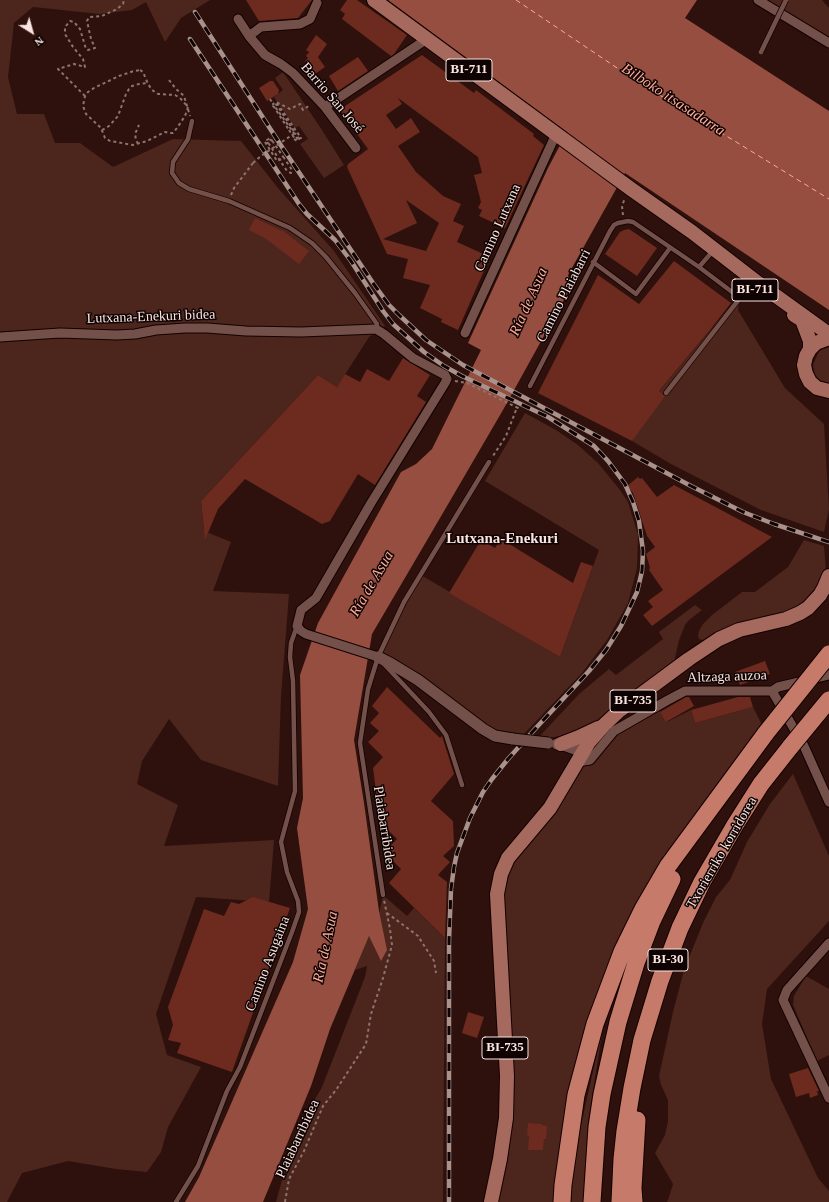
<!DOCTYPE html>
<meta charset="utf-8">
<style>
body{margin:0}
#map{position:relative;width:829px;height:1202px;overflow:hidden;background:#2e110c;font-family:"Times New Roman",serif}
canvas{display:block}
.north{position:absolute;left:12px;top:12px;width:40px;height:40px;-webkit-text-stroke:3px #0e0302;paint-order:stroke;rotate:143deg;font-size:11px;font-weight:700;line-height:16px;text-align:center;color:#fae5e0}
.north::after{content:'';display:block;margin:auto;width:14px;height:18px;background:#fae5e0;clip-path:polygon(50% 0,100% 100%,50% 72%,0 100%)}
</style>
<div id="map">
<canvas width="829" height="1202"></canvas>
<div class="north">N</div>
</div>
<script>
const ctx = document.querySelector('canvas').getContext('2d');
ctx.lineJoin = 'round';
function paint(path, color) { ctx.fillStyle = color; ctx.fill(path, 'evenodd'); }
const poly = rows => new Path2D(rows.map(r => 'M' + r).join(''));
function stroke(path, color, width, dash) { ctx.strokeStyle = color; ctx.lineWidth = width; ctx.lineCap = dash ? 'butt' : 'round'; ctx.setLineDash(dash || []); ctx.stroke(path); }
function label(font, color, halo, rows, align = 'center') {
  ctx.font = font + ' "Times New Roman",serif'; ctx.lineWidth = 3; ctx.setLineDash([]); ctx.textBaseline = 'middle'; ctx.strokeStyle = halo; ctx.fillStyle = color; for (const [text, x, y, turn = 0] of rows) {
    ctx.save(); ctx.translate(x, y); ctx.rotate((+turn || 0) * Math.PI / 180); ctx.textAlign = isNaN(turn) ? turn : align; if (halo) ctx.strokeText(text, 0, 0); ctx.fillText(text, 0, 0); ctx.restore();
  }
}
const green = poly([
 [0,0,210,0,181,18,165,42,146,2,132,10,100,14,33,7,14,23,8,77,17,114,44,114,55,143,80,143,113,167,173,139,241,141,278,188,334,251,385,326,369,337,337,387,318,375,201,501,204,531,231,542,213,591,289,594,281,696,278,786,201,760,169,719,142,761,137,784,178,805,164,846,274,840,269,902,196,897,156,1014,167,1055,201,1067,168,1127,161,1152,147,1172,116,1169,68,1161,22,1173,7,1202,0,1202],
 [758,0,822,0,829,8,829,43],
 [283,72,322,130,344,165,324,178,300,144,308,139,299,126,295,128,274,97,283,90,275,78],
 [740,298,738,310,785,388,824,424,829,509,824,532,761,510,671,464,632,441,659,391,732,304],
 [829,347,829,383,819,380,815,374,813,365,819,351],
 [525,413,556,430,578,445,598,463,620,490,628,502,638,535,637,568,628,603,607,640,582,673,522,736,495,736,378,657,421,575,560,657,599,550,485,481],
 [804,540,824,546,826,571,823,583,799,609,706,639,703,640,699,639,698,636,699,631,703,624,712,615,742,592,755,592,788,567],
 [695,605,702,610,689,620,685,625,679,640,674,662,616,707,591,724,569,735,554,737,539,737,579,694,609,669,616,675,663,639,659,632],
 [753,707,766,733,668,866,595,1024,562,1202,491,1202,500,1159,501,874,577,762,590,760,614,731,659,710,667,722,691,710,695,723],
 [793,774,829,856,829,921,767,989,762,1024,771,1079,818,1178,829,1191,829,1202,667,1202,668,1200,673,1184,655,1153,665,1135,668,1121,668,1100,661,1085,659,1076,673,1012,684,970,703,923,716,897,730,880,747,842,770,804],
 [383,895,407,916,414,908,445,938,443,1202,276,1202,294,1136,322,1087,365,977,367,966,355,970,369,935,373,942],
 [806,976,829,989,829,1055,817,1061,793,1005,794,996],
 [603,1027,588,1123,585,1202,570,1202,575,1152]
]);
const water = poly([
 [388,0,697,0,685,18,829,111,829,310,625,173,568,275,571,287,503,410,426,542,372,634,354,740,364,803,379,911,387,950,381,961,369,936,330,1029,311,1086,263,1202,185,1202,199,1177,293,962,308,909,297,828,303,798,300,675,318,623,401,472,416,464,432,449,481,350,468,343,548,168,567,132]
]);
const ferry = poly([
 [516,0,632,78,829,199]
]);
const building = poly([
 [246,0,312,0,298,18,259,21],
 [347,0,357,0,407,35,394,54,391,56,342,19,345,14,340,10],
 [316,35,327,44,318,57,325,67,315,74,305,61,308,58,306,56,309,52,306,50],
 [422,55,474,93,476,90,534,134,533,136,544,145,505,228,479,216,482,210,478,208,481,202,474,175,482,173,478,157,398,98,402,104,386,115,396,129,411,118,420,132,398,146,416,172,443,196,461,204,453,221,464,226,457,242,490,257,458,330,441,322,442,319,420,308,430,285,403,278,408,259,387,254,347,167,348,164,368,149,341,112,342,108],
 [406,200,439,223,426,251,383,239,417,223],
 [358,57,368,71,338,91,329,76],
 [270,81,273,81,279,90,278,94,267,101,259,88],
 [255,218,282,231,282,230,309,251,299,264,266,239,249,230],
 [629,229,657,248,637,276,605,254,620,232,624,230],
 [674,261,731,303,709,331,659,391,665,396,632,441,538,393,598,275,639,304],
 [403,358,430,375,417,396,426,402,375,485,358,474,330,521,322,524,245,479,218,509,205,540,201,501,318,375,337,387,345,374,360,382,367,369,389,381],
 [638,477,640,479,642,478,657,497,674,485,772,537,652,626,643,615,653,607,648,601,663,590,649,570,650,568,646,554,655,547,647,536,633,493,627,486],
 [501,539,573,583,581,562,593,566,560,657,449,593,481,540,495,548],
 [765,661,770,674,740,685,735,672],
 [387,687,440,738,442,736,454,774,431,801,453,821,454,846,443,856,450,862,438,875,447,882,445,938,389,883,401,869,384,852,397,839,380,822,373,768,383,757,368,742,379,731,370,723,379,713,372,706],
 [686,697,689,697,694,706,666,722,660,712],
 [738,697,750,697,753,707,695,723,691,710],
 [253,897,290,908,232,1072,177,1053,181,1043,168,1040,173,1025,168,1007,204,909,224,916,231,902,239,904],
 [468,1012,484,1017,477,1038,462,1033],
 [808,1068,819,1091,817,1091,818,1095,810,1098,809,1093,796,1097,789,1074],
 [528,1123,542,1124,542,1125,547,1126,546,1139,544,1139,543,1150,528,1150,529,1136,527,1135]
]);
const path = poly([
 [140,70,143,72,148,84,152,90,158,94,175,95,180,98,188,107,185,116,177,128,173,133,169,133,165,132,147,141,133,145,110,141,105,138,101,128,86,114,83,106,85,96,88,92,94,88,119,76,134,71,140,70],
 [169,80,176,89,184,96,190,116],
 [85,96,58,69,74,64,85,67,83,59,73,47,65,34,65,27,70,21,74,22,80,29,86,49,88,50,95,48,91,39,87,21,89,17,102,16,117,9,123,4,124,0],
 [270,99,273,104],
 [277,103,301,138,298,139,297,138],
 [102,130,109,126,118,116,126,94,129,89,132,86,139,84,148,83],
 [289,130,295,139,297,139,296,136,273,104,276,102,290,109,300,104,303,110,310,105],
 [265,142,277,161,284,158,273,142],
 [138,144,136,140,135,134,139,125],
 [266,144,271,141,270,139],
 [231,195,234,188,253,163],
 [623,215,622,206,625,198],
 [455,381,467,383,518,408,516,410,506,436,493,456],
 [387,913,418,936,434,961,436,973],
 [285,1202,289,1179,304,1151,323,1106,336,1090,366,1044,371,1014,383,978,392,945,390,929,384,900]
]);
const service = poly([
 [192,121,188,139,173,162,172,173,179,183,189,189,229,201,290,228,312,243,326,257,355,293,377,324,376,329],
 [593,262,636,294,670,248],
 [699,267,712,252],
 [530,386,610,231,614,225,618,223,628,221,633,222,699,267,740,298,666,393],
 [384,664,429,712,446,735,462,785],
 [383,895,360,743,368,689,378,657,404,602,489,462],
 [176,1202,198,1166,227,1091,240,1067,292,932,299,912,298,901,287,872,281,842,295,791,293,681,290,657,291,643,297,626]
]);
const minor = poly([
 [758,0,829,43],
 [238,19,249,36,265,55,281,64,293,73,325,107,356,148],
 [249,36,261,27,300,24,310,19,317,3],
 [325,107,427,39],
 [465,333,556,134],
 [0,337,60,333,117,335,135,334,156,330,185,328,207,328,246,331,301,332,376,329,384,334,413,358,445,375,447,379,445,383,371,503,316,598,301,610,297,626,301,631,306,634,378,657],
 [772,691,804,746,829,802],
 [577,762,590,760,614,731,668,700,685,691,772,691,778,687,829,675],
 [829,943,787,990,783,1000,829,1098]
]);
const tertiary = poly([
 [378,657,390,663,418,680,483,729,495,736,513,739],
 [557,744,561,744,583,752]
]);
const primary = poly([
 [374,0,631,189,692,232,758,283,829,334],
 [794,315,802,320,810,341,810,349],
 [829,338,816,343,810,349,806,356,804,365,806,374,810,382,817,388,829,391],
 [561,744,579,737,598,728],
 [491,1202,500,1159,506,1118,507,1076,497,894,501,874,508,858,550,808,589,742,604,725,620,710,689,659,719,639,739,630,786,619,800,613,808,608,820,595,824,588,829,576]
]);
const motorway = poly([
 [562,1202,563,1185,576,1095,595,1024,622,952,643,909,668,866,766,733],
 [592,1202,597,1127,602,1094,618,1022,636,963,652,921,672,879],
 [620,1202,622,1159,625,1131,632,1088,642,1040,660,981,680,928,702,882,735,825,761,784,791,746],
 [634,1202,633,1188,637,1120]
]);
const rail = poly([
 [195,12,280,144,373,283,389,305,399,315,426,340,463,365,691,486,743,512,774,524,829,542],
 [190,39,299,204,307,214,335,240,351,261,383,311,393,324,424,352,444,366,462,376,548,417,594,446,608,461,625,484,633,502,639,521,643,551,642,571,637,592,621,626,606,650,589,671,535,729,508,759,492,779,483,792,470,818,457,853,454,867,451,889,449,941,449,1202]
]);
const pathBridge = poly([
 [294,139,297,141,299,139,295,133],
 [273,142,270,138,267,140,269,144,287,171,291,173,292,170,284,158],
 [253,163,261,156,295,133,277,105,275,104,273,106,274,107,289,130]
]);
const serviceBridge = poly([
 [761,52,786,0]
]);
const tertiaryBridge = poly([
 [513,739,548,743]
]);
const motorwayBridge = poly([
 [766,733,829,654],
 [791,746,829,700]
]);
const shields = [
 [469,70,46],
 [755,290,46],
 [633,701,46],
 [668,960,40],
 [505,1048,46]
];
const shieldNames = [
 ["BI-711",469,70],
 ["BI-711",755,290],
 ["BI-735",633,701],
 ["BI-30",668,960],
 ["BI-735",505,1048]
];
const streetNames = [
 ["Barrio San José",332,98,49],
 ["Camino Lutxana",498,228,-66],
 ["Camino Plaiabarri",564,296,-63],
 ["Lutxana-Enekuri bidea",151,317,-2],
 ["Altzaga auzoa",727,677,-2],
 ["Plaiabarribidea",384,828,81],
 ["Txorierriko korridorea",722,853,-60],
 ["Camino Asugaina",268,964,-69],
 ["Plaiabarribidea",298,1139,-65]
];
const waterNames = [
 ["Bilboko itsasadarra",673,100,33],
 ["Ría de Asua",529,302,-66],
 ["Ría de Asua",372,584,-60],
 ["Ría de Asua",326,947,-78]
];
const neighbourhoodNames = [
 ["Lutxana-Enekuri",502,539]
];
paint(green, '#4c251d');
paint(water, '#954e3f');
stroke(ferry, '#ffab99', 1, [5, 4]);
paint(building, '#6d2a1e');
stroke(service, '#140000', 6);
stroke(minor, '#140000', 11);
stroke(tertiary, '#140000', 13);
stroke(primary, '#140000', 16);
stroke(motorway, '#140000', 19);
stroke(path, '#8d746f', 2, [3, 3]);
stroke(service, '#735049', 4.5);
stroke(minor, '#735049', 9);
stroke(tertiary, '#735049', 11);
stroke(primary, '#a5695d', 14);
stroke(motorway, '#c67a6a', 17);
stroke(rail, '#a9918c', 4.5);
stroke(rail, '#0e0302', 3, [9]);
stroke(serviceBridge, '#140000', 6, []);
stroke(tertiaryBridge, '#140000', 13, []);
stroke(motorwayBridge, '#140000', 19, []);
stroke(pathBridge, '#8d746f', 2, [3, 3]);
stroke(serviceBridge, '#735049', 4.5);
stroke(tertiaryBridge, '#735049', 11);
stroke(motorwayBridge, '#c67a6a', 17);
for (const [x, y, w] of shields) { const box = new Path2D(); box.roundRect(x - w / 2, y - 11, w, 22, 3); ctx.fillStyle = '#0e0302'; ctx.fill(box); stroke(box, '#fae5e0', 1); }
label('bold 13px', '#fae5e0', null, shieldNames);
label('14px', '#fae5e0', '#0e0302', streetNames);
label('italic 15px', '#ffab99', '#0e0302', waterNames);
label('bold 15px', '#fae5e0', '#0e0302', neighbourhoodNames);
</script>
